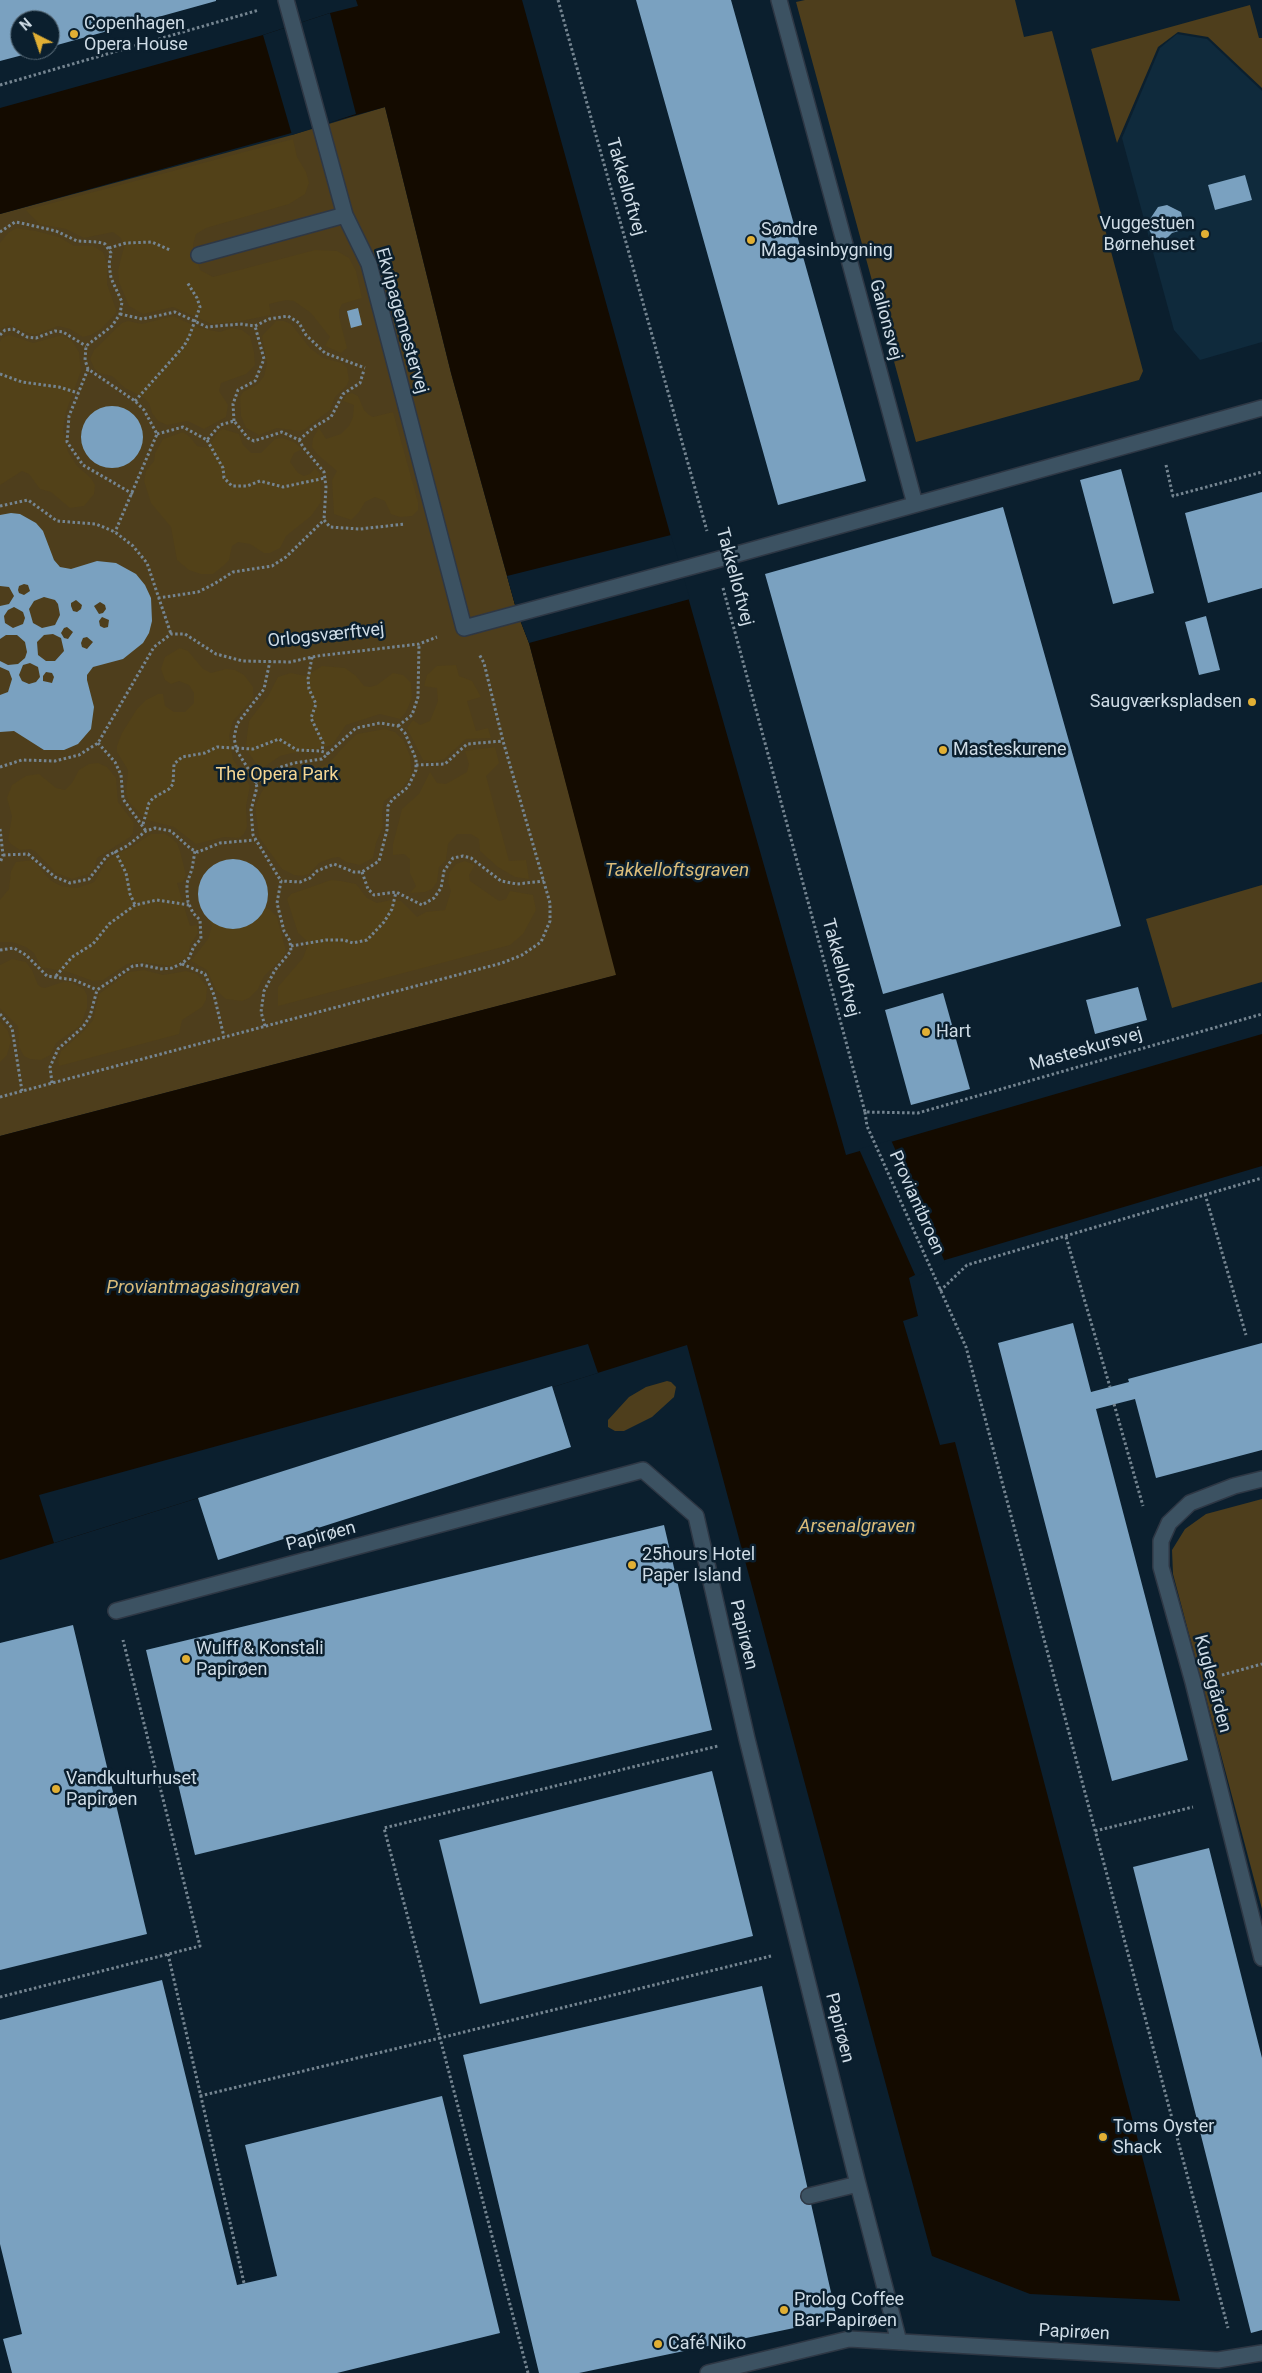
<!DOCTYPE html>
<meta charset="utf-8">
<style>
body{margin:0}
#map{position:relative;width:1262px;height:2373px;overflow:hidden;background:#0b1f2e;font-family:Roboto,sans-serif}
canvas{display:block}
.north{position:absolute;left:10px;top:10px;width:50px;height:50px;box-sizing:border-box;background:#0b1f2e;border:1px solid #596b78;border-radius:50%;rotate:319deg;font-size:14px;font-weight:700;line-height:20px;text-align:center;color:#cfdce6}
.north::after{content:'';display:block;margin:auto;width:18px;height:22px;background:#e1af34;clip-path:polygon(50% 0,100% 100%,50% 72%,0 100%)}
</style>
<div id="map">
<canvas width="1262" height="2373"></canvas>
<div class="north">N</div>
</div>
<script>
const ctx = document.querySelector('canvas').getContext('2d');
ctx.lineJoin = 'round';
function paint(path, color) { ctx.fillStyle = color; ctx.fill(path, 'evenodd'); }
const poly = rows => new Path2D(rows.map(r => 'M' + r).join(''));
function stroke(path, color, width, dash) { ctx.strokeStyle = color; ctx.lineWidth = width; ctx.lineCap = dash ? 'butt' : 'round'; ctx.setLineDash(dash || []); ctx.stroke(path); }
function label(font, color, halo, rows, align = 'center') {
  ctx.font = font + ' Roboto,sans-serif'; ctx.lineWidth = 5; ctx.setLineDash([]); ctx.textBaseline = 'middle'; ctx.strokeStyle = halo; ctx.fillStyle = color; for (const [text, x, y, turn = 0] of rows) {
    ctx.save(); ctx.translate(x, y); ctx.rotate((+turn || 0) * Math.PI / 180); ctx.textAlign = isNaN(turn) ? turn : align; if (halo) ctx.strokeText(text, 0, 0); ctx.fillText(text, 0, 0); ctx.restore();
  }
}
const built = poly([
 [1177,34,1207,39,1262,91,1262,342,1200,360,1174,330,1122,138,1160,48]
]);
const green = poly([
 [805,0,1015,0,1024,37,1052,31,1143,371,1139,380,916,442,796,2],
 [1250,5,1259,38,1262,38,1262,88,1208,37,1178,32,1158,47,1117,143,1091,49],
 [385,107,451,373,517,612,529,643,617,975,0,1136,0,214,292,135],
 [1262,885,1262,982,1172,1008,1146,919],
 [667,1381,671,1382,676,1387,674,1397,652,1417,624,1431,615,1431,608,1427,608,1420,629,1397,646,1387],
 [1262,1499,1262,1909,1173,1574,1172,1550,1185,1529,1206,1514]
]);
const forest = poly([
 [293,139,297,157,306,172,309,183,305,194,289,204,206,228,196,234,193,245,194,250,200,270,213,277,315,250,337,251,349,258,356,271,362,298,342,304,339,310,339,317,347,348,341,353,325,346,330,337,311,313,294,301,286,300,269,304,271,315,236,322,212,324,173,307,143,314,129,306,119,282,118,270,124,247,121,238,113,232,84,238,66,229,39,224,26,210],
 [16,228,36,231,59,237,74,246,93,246,103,252,107,263,107,284,116,309,116,313,101,329,91,335,83,337,70,329,58,326,35,335,25,332,10,325,0,329,0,243,8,233],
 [173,316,199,328,220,332,231,328,242,330,250,336,254,352,255,365,246,374,221,383,219,391,228,405,226,417,204,429,188,421,167,425,158,421,152,413,149,403,143,397,125,388,112,376,99,373,94,368,90,359,94,350,122,323,128,321,142,324],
 [276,321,284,321,291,324,310,348,323,358,342,363,347,368,349,380,347,385,335,397,330,410,305,429,299,431,277,428,259,435,246,428,241,416,240,397,243,392,258,384,264,376,267,363,262,336],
 [9,335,33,343,62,335,72,341,79,352,81,371,66,412,63,430,68,452,77,466,91,478,95,485,94,494,84,506,70,508,51,492,40,489,29,474,22,471,0,485,0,342,2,338],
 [352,393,358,396,364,410,369,415,373,417,393,412,418,502,418,510,412,516,400,517,391,514,385,501,375,497,365,502,359,512,351,520,334,514,332,480,337,471,317,454,312,447,313,438,319,428,326,439,341,434,349,426,353,417,354,405,343,401,346,395],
 [223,429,239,434,243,445,251,453,261,453,275,439,282,438,294,442,302,449,294,453,290,462,298,473,304,476,310,474,315,468,320,474,321,502,311,516,286,536,280,548,270,553,264,553,250,544,238,542,232,546,229,560,223,566,213,574,201,574,189,570,177,560,171,527,151,503,144,481,146,471,154,461,155,453,163,439,183,432,190,437,197,446,208,448,218,432],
 [180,648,188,651,203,669,211,673,226,669,235,670,244,675,253,687,253,698,233,721,229,736,233,759,250,786,246,806,247,827,244,834,239,838,224,837,196,844,174,827,147,820,129,802,126,793,128,770,117,752,117,746,122,733,137,709,146,700,158,694,163,694,165,706,174,712,185,712,194,703,194,693,189,685,179,681,171,684,165,680,161,669,165,657],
 [456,665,459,676,472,681,481,697,467,701,476,731,488,728,491,738,466,739,444,759,434,762,423,760,407,728,413,720,420,725,430,721,438,701,437,688,424,686,427,675,437,666],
 [322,666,345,668,356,676,364,686,370,687,377,685,393,673,403,675,411,683,412,698,406,712,400,719,380,714,346,725,332,745,306,752,292,753,280,756,260,770,249,753,246,744,249,721,268,696,278,677,291,673,306,676],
 [385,729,395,732,404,741,410,756,412,775,400,790,384,801,382,813,383,826,376,843,373,858,360,865,346,862,339,857,332,858,319,863,309,874,302,876,294,875,282,869,259,837,255,807,261,793,267,784,283,773,303,769,315,769,329,763,348,742,357,734],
 [495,747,499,763,486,776,509,861,526,860,529,879,515,877,498,867,480,851,479,839,471,834,457,834,448,844,446,860,439,867,437,882,432,889,425,892,410,893,416,886,410,873,410,859,404,854,393,855,393,844,402,809,419,794,430,772,437,783,446,784,467,772,469,764,465,751],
 [98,763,107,767,116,778,118,802,134,823,133,833,130,837,97,858,95,867,89,874,72,879,56,873,35,851,31,849,20,850,11,844,8,840,12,816,7,798,12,785,26,776,39,774,56,788,65,790,72,783,79,770,89,764],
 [151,834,165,834,170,837,177,843,180,851,186,875,183,882,177,883,190,926,197,925,198,933,190,945,188,955,182,961,171,966,140,962,127,964,103,980,93,981,68,972,41,967,34,953,26,947,12,942,0,942,0,900,9,889,11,871,16,862,33,860,50,880,61,886,77,888,94,882,107,861,116,854,130,848],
 [465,861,475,865,469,875,470,881,499,901,506,899,510,891,533,895,536,910,523,934,510,945,278,1006,278,987,303,958,307,947,306,940,298,933,287,899,291,894,331,880,341,881,356,884,367,898,377,903,391,900,401,901,417,917,426,912,445,910,451,891,448,883,449,873,456,864],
 [264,907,269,909,277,917,286,951,283,957,264,976,258,989,249,998,242,1001,226,999,216,990,207,970,191,961,208,939,212,926,208,918,218,925,229,928,241,928,252,923,261,915],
 [12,959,26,962,32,970,38,985,41,987,45,988,63,982,70,982,84,989,87,995,87,1008,81,1025,56,1043,50,1055,41,1060,30,1059,24,1056,19,1047,18,1026,0,1008,0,965],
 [144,970,163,975,186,971,197,974,207,987,206,1000,202,1007,182,1020,179,1034,59,1066,58,1061,61,1051,85,1030,93,1020,99,994,129,972],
 [0,1021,8,1031,11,1041,7,1055,0,1062]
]);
const water = poly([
 [356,0,522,0,671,537,846,1155,1262,1034,1262,1166,945,1260,909,1278,918,1316,903,1321,940,1445,955,1442,1180,2301,1030,2294,932,2256,687,1345,0,1560,0,1136,616,975,529,643,517,612,451,373,385,107,0,214,0,108,263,35,330,13,358,6]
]);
const pier = poly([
 [330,13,356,114,292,135,263,35],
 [671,535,690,599,529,643,517,612,507,576],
 [891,1140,945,1262,916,1277,859,1149],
 [588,1344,598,1373,54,1543,39,1495]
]);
const building = poly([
 [0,0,216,0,216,1,50,47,50,20,20,20,20,50,38,51,0,61],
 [636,0,731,0,866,481,778,505],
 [1245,175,1252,200,1215,210,1208,185],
 [1167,205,1181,212,1185,229,1172,233,1163,242,1155,239,1149,230,1148,222,1158,207],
 [358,308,362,325,351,328,347,311],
 '81 437a31 31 0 1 1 62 0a31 31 0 1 1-62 0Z',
 [1121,469,1154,593,1113,604,1080,480],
 [1262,492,1262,588,1208,603,1185,513],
 [1003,507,1121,926,883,994,765,574],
 [11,513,20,514,36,523,43,531,54,560,60,567,71,569,97,561,116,563,136,574,145,585,151,598,152,621,149,633,143,643,123,659,93,667,87,675,87,680,94,707,91,729,78,744,64,750,44,750,14,731,0,732,0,695,8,692,12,679,9,671,0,667,0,661,8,665,18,664,25,658,27,652,25,642,17,635,6,635,0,639,0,606,9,604,14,596,9,587,0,586,0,515],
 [24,584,28,585,30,591,24,595,19,593,18,590,19,586],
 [44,597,55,600,58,604,60,615,55,625,42,628,33,623,29,609,34,601],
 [76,600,82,605,81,609,77,612,73,611,71,606,71,603],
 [100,602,105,605,106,609,103,613,99,614,94,606],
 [14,607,23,612,25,618,23,624,13,628,5,623,4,616,8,610],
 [102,617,109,620,108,627,104,628,100,626,99,621],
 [67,627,73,632,68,639,64,638,61,633,64,628],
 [53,634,61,638,64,651,55,661,46,661,38,655,37,642,44,635],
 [87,637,93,642,87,649,82,647,81,643,83,638],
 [30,663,38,667,40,677,36,682,29,684,22,681,19,675,23,665],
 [46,672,52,673,54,677,52,683,43,681,43,676],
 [1206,616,1220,670,1199,675,1185,622],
 '198 894a35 35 0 1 1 70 0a35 35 0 1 1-70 0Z',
 [1138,987,1147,1020,1095,1034,1086,1000],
 [943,993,970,1089,911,1105,885,1010],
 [1073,1323,1091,1392,1129,1382,1128,1379,1262,1343,1262,1450,1156,1478,1135,1399,1096,1409,1188,1760,1112,1781,998,1343],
 [552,1386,571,1447,218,1560,198,1498],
 [664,1525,712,1730,195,1855,146,1650],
 [73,1625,147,1934,0,1970,0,1643],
 [712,1771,753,1936,480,2004,439,1840],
 [1209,1848,1262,2058,1262,2330,1251,2333,1133,1867],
 [162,1980,237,2285,277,2276,245,2145,442,2096,500,2333,337,2373,12,2373,3,2339,22,2334,0,2244,0,2020],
 [762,1986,837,2319,579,2373,539,2373,463,2055]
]);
const path = poly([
 [558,0,707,531],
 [0,85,259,10],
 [0,232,15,222,21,223,56,231,77,241,98,242,105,244,111,253,109,264,111,278,122,302,120,314,112,326,86,346,85,360,88,369,135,401,144,410,157,434,115,532],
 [109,248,126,243,152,242,170,250],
 [120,314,142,319,175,312,207,327,240,324,255,326,269,319,288,316,299,323,306,335,325,353,365,368],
 [0,335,5,330,13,329,27,337,36,338,55,331,63,332,86,346],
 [88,369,69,416,67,442,83,465,133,494],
 [0,374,22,382,59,387,78,393],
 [135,401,184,346,189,337,200,307,197,298,187,282],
 [234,421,233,404,238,390,255,381,264,359,255,326],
 [157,434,183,427,207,440,220,425,234,421,248,438,254,441,282,432,299,440,303,447,324,472,326,487,324,520],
 [207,440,223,468,224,478,232,486,247,486,260,481,283,487,325,478],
 [299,440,314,427,331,417,343,394,360,383,364,370],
 [1166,465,1173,496,1262,472],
 [0,506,28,500,57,521,96,524,115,532,133,546,147,563,171,634],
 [723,588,865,1112,918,1113,1262,1014],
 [158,598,198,592,214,584,233,572,272,566,286,557,324,520,330,527,360,529,405,524],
 [312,657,308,679,309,689,316,704,311,718,323,743,322,751],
 [398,726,412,715,418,697,419,644],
 [98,743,115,762,121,775,123,799,146,831],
 [416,765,445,764,467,744,503,741],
 [0,767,22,760,55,761,79,755,98,743,154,647,171,634,185,634,216,654,243,661,290,662,317,656,419,644,437,637],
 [255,783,281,767,294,763,322,759,356,728,380,723,398,726,405,733,416,759,416,770,408,787,392,800,388,806,387,830,379,861,362,872,354,872,334,864,317,871,310,878,300,882,281,881],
 [143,824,149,803,153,798,169,789,173,784,174,764,182,757,205,753,217,747,253,749,279,739,297,750,321,751,329,754],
 [0,829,3,855,0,863],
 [115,851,126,873,130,894,135,905],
 [3,855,28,854,55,877,70,883,89,879,107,856,127,846,146,831,155,828,171,831,191,849,198,852,220,843,255,840],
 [362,872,368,889,374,895,396,892,422,905,434,898,441,888,444,871,453,858,463,856,471,858,501,881,517,884,544,881],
 [291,946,326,940,344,940,353,943,367,940,384,922,392,909,396,892],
 [0,950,14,948,26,955,47,976,74,980,97,990],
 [182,964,205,974,214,995,224,1037],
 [56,976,72,957,93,944,109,924,135,905,157,900,189,905],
 [0,1014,12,1028,22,1091],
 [265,1026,261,1012,264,991,275,970,291,951,290,941,284,931,277,903,281,881,253,835,251,810,257,787,254,778,237,751,234,738,237,724,264,689,270,661],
 [52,1083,50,1067,58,1049,83,1027,90,1016,97,990,133,966,142,965,161,969,172,968,181,964,189,958,194,946,201,939,200,920,193,913,188,902,187,892,187,883,192,869,195,851],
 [0,1097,502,963,522,955,541,942,550,921,550,903,503,741,484,663,479,654],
 [865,1112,867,1126,966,1347,1228,2328],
 [1205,1194,1246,1335],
 [1066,1237,1110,1387],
 [940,1291,967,1265,1262,1178],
 [1114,1404,1143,1506],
 [1222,1675,1262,1664],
 [1095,1831,1193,1807],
 [168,1954,244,2283],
 [0,1997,200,1946,123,1640],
 [200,2096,440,2038,384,1828,718,1746],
 [528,2373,440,2038,771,1956]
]);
const minor = poly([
 [286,0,345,215,369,264,464,628,716,560,1262,408],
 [779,0,915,504],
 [199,255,345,215],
 [1262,1479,1234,1486,1190,1503,1169,1523,1161,1541,1161,1567,1193,1682,1262,1958],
 [116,1611,643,1470,696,1516,747,1739,858,2184],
 [809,2196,858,2184,899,2342],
 [708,2373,849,2339,1218,2360,1262,2353]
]);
const markers = [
 [74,34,5,"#e1af34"],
 [1205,234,5,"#e1af34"],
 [751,240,5,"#e1af34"],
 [1252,702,5,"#e1af34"],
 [943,750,5,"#e1af34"],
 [926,1032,5,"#e1af34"],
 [632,1565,5,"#e1af34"],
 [186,1659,5,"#e1af34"],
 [56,1789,5,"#e1af34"],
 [1103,2137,5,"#e1af34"],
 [784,2310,5,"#e1af34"],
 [658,2344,5,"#e1af34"]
];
const poiNames = [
 ["Copenhagen",84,24],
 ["Opera House",84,45],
 ["Vuggestuen",1195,224,"right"],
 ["Børnehuset",1195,245,"right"],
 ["Søndre",761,230],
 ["Magasinbygning",761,251],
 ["Saugværkspladsen",1242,702,"right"],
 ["Masteskurene",953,750],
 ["Hart",936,1032],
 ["25hours Hotel",642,1555],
 ["Paper Island",642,1576],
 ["Wulff & Konstali",196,1649],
 ["Papirøen",196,1670],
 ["Vandkulturhuset",66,1779],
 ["Papirøen",66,1800],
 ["Toms Oyster",1113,2127],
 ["Shack",1113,2148],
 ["Prolog Coffee",794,2300],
 ["Bar Papirøen",794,2321],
 ["Café Niko",668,2344]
];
const streetNames = [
 ["Takkelloftvej",625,187,74],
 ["Galionsvej",885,320,75],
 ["Ekvipagemestervej",401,321,74],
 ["Takkelloftvej",734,577,75],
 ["Orlogsværftvej",326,636,-6],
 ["Takkelloftvej",840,968,75],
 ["Masteskursvej",1086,1050,-16],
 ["Proviantbroen",916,1203,66],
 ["Papirøen",321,1537,-15],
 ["Papirøen",743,1635,77],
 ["Kuglegården",1212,1684,75],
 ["Papirøen",839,2028,76],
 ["Papirøen",1074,2333,3]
];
const parkNames = [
 ["The Opera Park",277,775]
];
const waterNames = [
 ["Takkelloftsgraven",677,871],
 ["Proviantmagasingraven",203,1288],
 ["Arsenalgraven",857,1527]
];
paint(built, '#0f2a3c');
paint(green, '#4e3e1c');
paint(forest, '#524118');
paint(water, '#140b00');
paint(pier, '#0b1f2e');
paint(building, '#7aa1c0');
stroke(minor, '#2e3744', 18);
stroke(path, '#758591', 3, [2.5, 2.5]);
stroke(minor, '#3c5262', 15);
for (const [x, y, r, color] of markers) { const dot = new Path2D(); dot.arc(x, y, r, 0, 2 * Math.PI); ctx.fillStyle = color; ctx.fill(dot); stroke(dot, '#0b1f2e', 2); }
label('18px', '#cfdce6', '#0b1f2e', poiNames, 'left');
label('18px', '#cfdce6', '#0b1f2e', streetNames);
label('18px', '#f5d693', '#0b1f2e', parkNames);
label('italic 19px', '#dbbc79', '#0b1f2e', waterNames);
</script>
